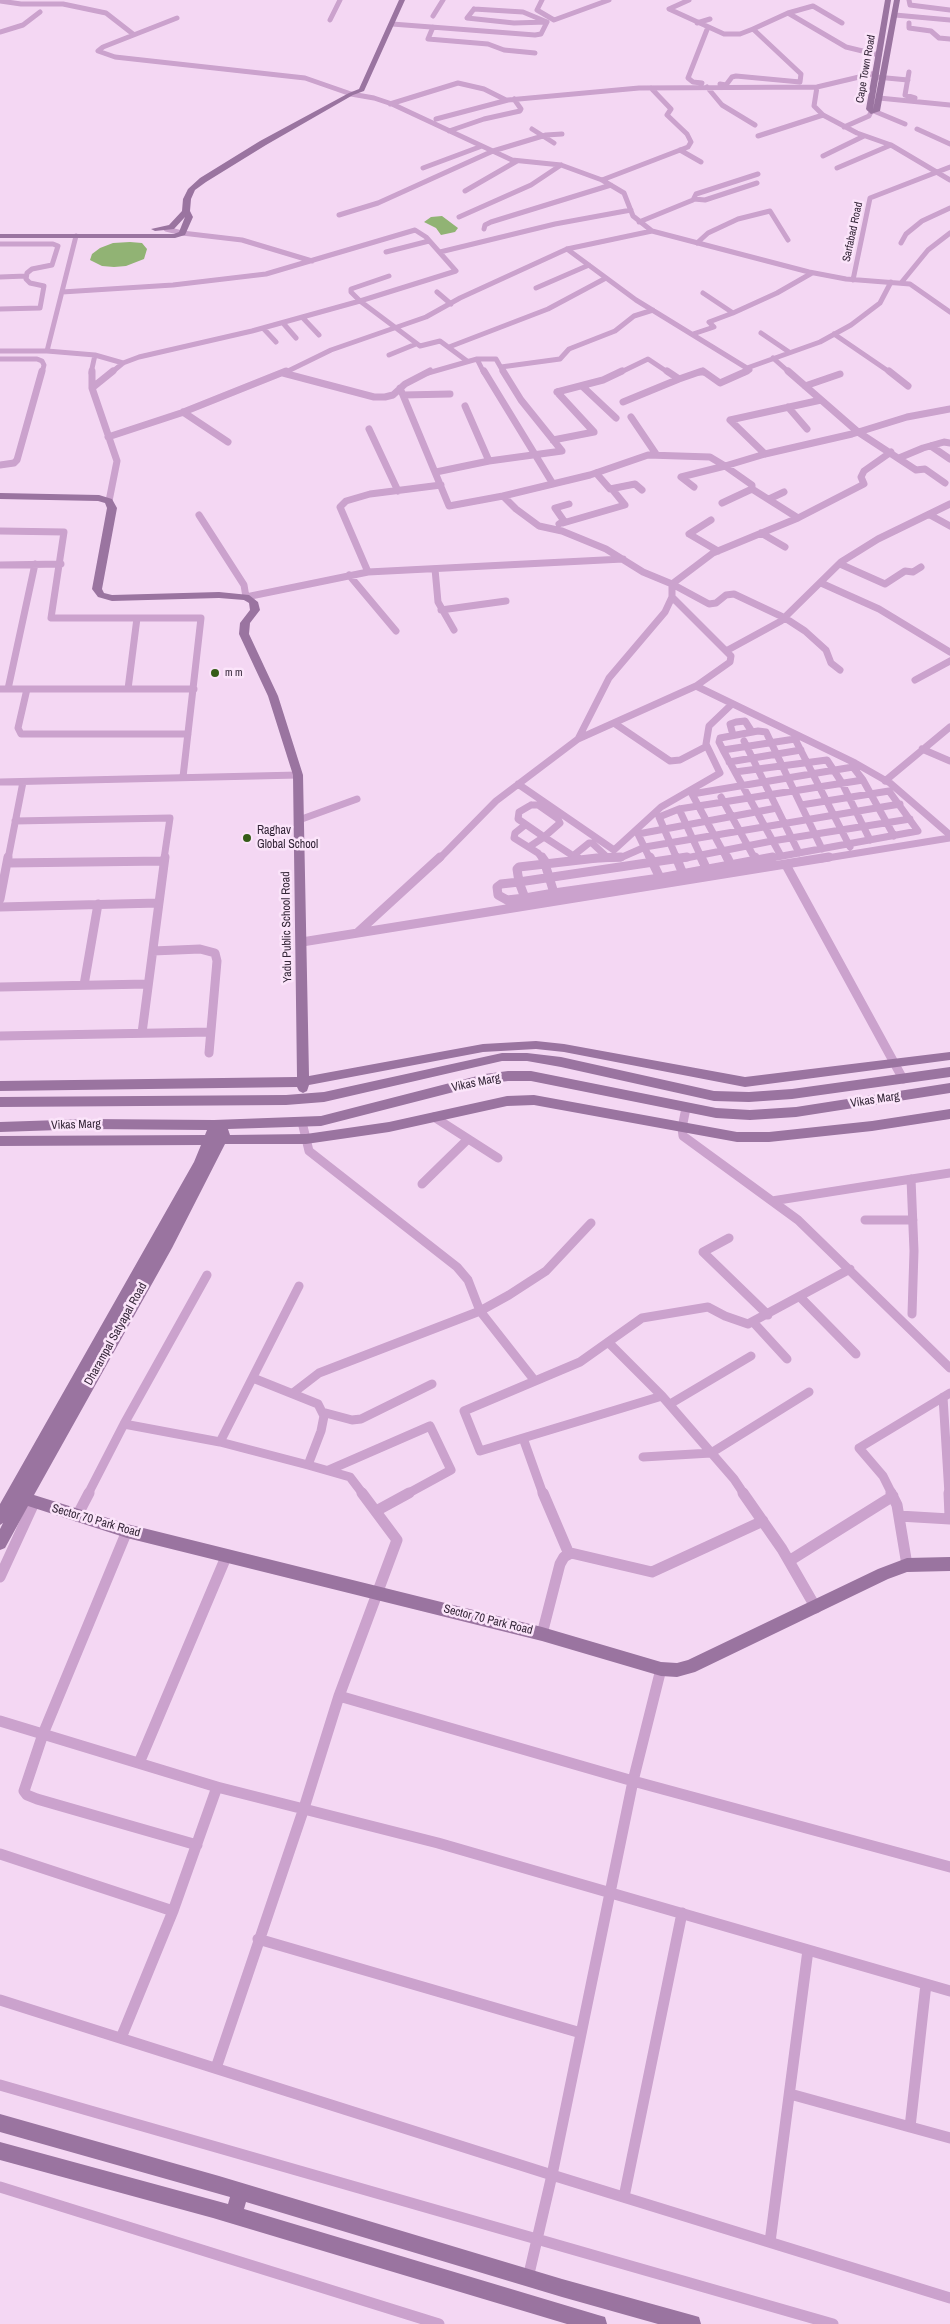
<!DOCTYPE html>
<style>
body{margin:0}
canvas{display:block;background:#f4d7f3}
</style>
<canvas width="950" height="2324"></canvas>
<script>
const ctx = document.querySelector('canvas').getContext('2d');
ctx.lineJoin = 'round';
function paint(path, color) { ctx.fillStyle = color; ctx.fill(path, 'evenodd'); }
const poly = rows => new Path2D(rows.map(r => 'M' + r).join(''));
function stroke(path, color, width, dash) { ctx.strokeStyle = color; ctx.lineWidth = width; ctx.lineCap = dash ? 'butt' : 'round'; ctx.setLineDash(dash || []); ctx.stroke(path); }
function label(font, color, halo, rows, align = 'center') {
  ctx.font = font + ' "Archivo Narrow",sans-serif'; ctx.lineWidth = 5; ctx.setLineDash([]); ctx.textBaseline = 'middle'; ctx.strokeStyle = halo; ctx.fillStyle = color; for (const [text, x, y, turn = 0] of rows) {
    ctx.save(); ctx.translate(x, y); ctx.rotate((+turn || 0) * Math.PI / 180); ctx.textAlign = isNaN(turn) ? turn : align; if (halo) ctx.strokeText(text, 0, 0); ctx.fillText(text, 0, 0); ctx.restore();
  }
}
const water = poly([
 [442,216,458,228,455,232,441,235,436,228,424,222,431,217],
 [130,242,142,243,147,249,144,259,126,266,114,267,102,266,90,260,92,254,100,248,113,243]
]);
const streetFar3 = poly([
 [542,0,537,10,554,20,609,0],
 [689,0,669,9,724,34,740,34,753,29,801,74,800,82,736,76,732,77,726,85,720,84],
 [909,0,910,5,950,10],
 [0,1,21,4,63,4,106,13,133,34],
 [474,9,523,12,547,22,514,23,467,18,474,9],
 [788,13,813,6,842,23],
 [895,15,950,20],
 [433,16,443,0],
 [177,18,103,47,98,51,115,57,305,78,351,94,374,98,392,104,512,160,561,165,602,180,624,193,633,216,652,231,809,272,846,279,910,284,950,312],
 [330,20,340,0],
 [697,23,710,19],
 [909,23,909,28,931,31,939,38,950,39],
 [392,24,535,35,541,34,547,22],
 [433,27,428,39,488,44,504,50,535,53],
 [753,29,788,13,846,47,879,55],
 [0,32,23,25,40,12],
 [909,72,905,95,915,98],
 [876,77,908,80],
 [702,83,693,82,688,78,708,27],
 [707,87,722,105,755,125],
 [817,87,814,106,823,115,857,133,891,145,950,180],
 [879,98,950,105],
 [390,104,458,83,484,89,506,100],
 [869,109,905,124],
 [436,119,508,100,639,88,817,87,876,73],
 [844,127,869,116,871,112],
 [532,129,554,143],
 [917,129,950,144],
 [449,131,484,119,520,111,521,109,514,99],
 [758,136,823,115],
 [680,150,701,162],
 [823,156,864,136],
 [423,168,482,146],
 [837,168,891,145],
 [602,180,688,147,691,142,687,134,667,115,671,109,651,88],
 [465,191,517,161],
 [694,199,705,200,757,183],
 [339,215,378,203,493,151,546,135,562,134],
 [459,217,531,185,561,165],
 [639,222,693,200,696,194,758,174],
 [166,229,182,233,242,240,312,261],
 [484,229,485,225,491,222,611,185],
 [697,243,708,233,738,219,770,211,788,240],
 [901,243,906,234,922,221,950,208],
 [0,244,53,244,58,246,52,265,32,269,27,273,26,279,30,283,44,286,40,308,0,309],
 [567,249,636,300,750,370,744,373],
 [386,252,429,241],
 [440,252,555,224,631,210],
 [0,277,26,276],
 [853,280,870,198,950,167],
 [901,283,928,250,950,233],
 [536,288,589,265],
 [62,292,173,285,266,274,415,230,426,237,456,271,360,301,351,292,351,289,389,276],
 [437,292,451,304],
 [733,313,777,293,812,273],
 [303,318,319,335],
 [283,323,296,338],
 [263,328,276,342],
 [761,333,789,352],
 [693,334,714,327,709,322,733,313,703,293],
 [834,334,891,373],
 [449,347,548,309,606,278],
 [0,351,47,351,95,355,123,363],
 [47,351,76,236],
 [389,355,416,344],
 [773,358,790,373],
 [0,359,37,359,42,361,44,365,42,373],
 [477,359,484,373],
 [501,367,560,359,569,349,615,331,634,316,653,310],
 [747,368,820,342,851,325,880,303,891,282],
 [91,373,95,355],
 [111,373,123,363,139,357,252,331,360,301,420,346,440,341,467,361],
 [284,373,331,350,426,317,460,298,567,249,652,231],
 [428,373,477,359,496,359,504,373],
 [619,373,648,359,669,373],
 [698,373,705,373]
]);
const streetFar2 = poly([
 [92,371,92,388],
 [484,371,553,484],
 [667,371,679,379,702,371],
 [703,371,720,383,747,371],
 [788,371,858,432,916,470,925,469,945,483],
 [889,371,908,386],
 [283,373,374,397,385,397,393,395,405,384,430,371],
 [582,386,616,418],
 [805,386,840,374],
 [400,388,449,506,503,496,516,509,539,526,562,531,606,549,643,572,672,584,709,604,716,603,726,595,734,594,785,618,805,631,826,650,831,663,840,670],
 [557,392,603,380,622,371],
 [403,395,450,394],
 [623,402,679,379],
 [465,406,489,461],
 [788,407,807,429],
 [183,412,228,442],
 [631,417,656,454],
 [369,429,398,491],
 [108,437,181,413,286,371],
 [553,440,594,432,557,392],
 [931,446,950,459],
 [765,454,730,420,821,400],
 [899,458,923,448,944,442,950,443],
 [0,465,14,463,17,460,42,371],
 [436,472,489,461,562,451,521,400,503,371],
 [596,473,610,489,635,484,642,490],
 [694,487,681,477,725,466,752,485,752,489,798,518],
 [503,496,590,475,648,455,710,457,725,466,765,454,852,434,907,417,950,409],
 [769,499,784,492],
 [109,501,117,461,92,388,113,371],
 [722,503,752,489],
 [199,515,244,585,246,597,368,572,623,559],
 [930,515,950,526],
 [711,520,689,534,718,551],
 [563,523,625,505,612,489],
 [559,524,564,521,555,508,569,504],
 [0,531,64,532,51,618,201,618,183,777],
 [761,533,785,547],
 [840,564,885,584,905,571,913,572,921,567],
 [0,565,61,564],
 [435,569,438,602,454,630],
 [368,572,340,507,346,501,370,494,441,485],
 [349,575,396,631],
 [821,583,879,609,950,652],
 [672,597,726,651],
 [441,610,506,601],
 [915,680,950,661],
 [696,686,730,662,731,656,726,651,781,621,841,562,878,539,950,504],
 [0,689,194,689],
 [8,689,35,564],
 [27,689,18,728,21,734,188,734],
 [128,689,137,618],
 [614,723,670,761,680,760,707,746],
 [733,735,730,724,736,722,745,721,752,732],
 [578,739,696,686,855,763,890,783,950,835],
 [744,741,799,853],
 [922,749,950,761],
 [723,750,795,739,850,847],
 [729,762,801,750],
 [735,772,827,760,842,783,870,840],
 [885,781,950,727],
 [0,782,298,775],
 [518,784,614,850,661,807,720,773,706,744,709,726,732,704],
 [721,797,755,859],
 [531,805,538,805,558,819,560,823,544,837,518,819,519,812,531,805],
 [679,809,702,859],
 [299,820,357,799],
 [15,821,170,818,164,859],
 [525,825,515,833,514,838,538,853,543,859],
 [544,837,578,859],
 [529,847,544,837],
 [574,855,589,843,592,843,608,858],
 [781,856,723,750,719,742,720,738,758,731,766,732,822,849],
 [8,859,23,782],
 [439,859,496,801,578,739,609,678,665,612,672,597,672,584,713,553,798,518,864,484,861,477,864,471,891,452],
 [592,859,620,858,645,847,900,804],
 [650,859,638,834,777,808],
 [677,859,659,817,679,809,863,780],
 [681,859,772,841,910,819],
 [727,859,692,794,853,767,863,780,894,836],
 [766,859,918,831,889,791,801,805],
 [821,859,950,838]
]);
const streetFar1 = poly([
 [542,857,547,864],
 [576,857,579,860],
 [650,857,660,878],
 [676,857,683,874],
 [701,857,707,870],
 [727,857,731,865],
 [755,857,756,860],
 [7,863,164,861],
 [545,864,554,893,660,878,773,857],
 [786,865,903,1079],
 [519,882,525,898,507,900,498,895,497,887,501,884,519,882],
 [519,882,517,869,519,867,597,858,621,857],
 [519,882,687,857],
 [525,898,554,893],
 [0,899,8,857],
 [0,907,158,903],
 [357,933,440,857],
 [302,942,829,857],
 [153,951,200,949,215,953,217,961,209,1053],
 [84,985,98,904],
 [0,987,147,984],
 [142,1033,165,857],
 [0,1036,210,1032],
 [686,1108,682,1128,683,1136,798,1220,950,1368],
 [434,1117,498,1158],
 [302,1122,309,1151,457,1267,468,1280,480,1311,535,1381],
 [911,1179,914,1251,912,1314],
 [422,1184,468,1139],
 [772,1201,950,1173],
 [865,1220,913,1220],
 [729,1238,703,1252,768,1315],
 [800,1297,856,1354],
 [754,1323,787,1359],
 [608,1342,662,1396,734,1479,744,1494],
 [293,1393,319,1373,480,1311,509,1295,546,1271,591,1223],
 [662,1396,480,1451,464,1411,580,1362,642,1318,708,1307,725,1316,748,1324,850,1269],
 [943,1397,949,1494],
 [670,1404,751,1356],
 [322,1412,352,1420,361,1419,432,1384],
 [124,1424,220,1442,308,1465,321,1431,324,1416,318,1404,253,1378],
 [523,1438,543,1494],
 [220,1442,299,1286],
 [643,1457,711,1453,809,1392],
 [308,1465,350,1477,363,1494],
 [329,1470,430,1426,451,1470,407,1494],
 [88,1494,124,1424,207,1275],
 [892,1494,883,1476,859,1448,950,1393]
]);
const street = poly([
 [543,1493,569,1554],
 [743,1493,782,1549,816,1608],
 [891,1493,897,1505,907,1565],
 [949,1493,950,1516],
 [376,1511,409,1493],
 [77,1516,89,1493],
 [899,1516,950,1519],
 [127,1531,43,1734,24,1791,27,1795,37,1799,197,1845],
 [789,1561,893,1496],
 [0,1577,34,1503],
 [542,1634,560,1564,564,1557,571,1553,652,1572,763,1521],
 [339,1696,633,1781,950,1867],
 [0,1721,217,1787,438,1843,950,1991],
 [139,1763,226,1557],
 [0,1854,173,1911],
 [258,1939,581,2033],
 [0,2000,552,2175,950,2298],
 [121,2038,173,1911,217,1787],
 [216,2068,304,1808,339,1696,397,1540,362,1493],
 [0,2085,833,2324],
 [790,2094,950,2138],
 [910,2127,926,1984],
 [0,2187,439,2324],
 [624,2197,682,1913],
 [770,2242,808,1950],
 [528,2278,552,2175,633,1781,661,1669]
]);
const secondary = poly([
 [399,0,405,0,364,91,353,95,266,145,206,182,195,190,191,199,190,211,193,217,185,235,175,238,0,238,0,234,174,234,179,232,185,217,174,229,155,231,151,229,169,225,182,211,183,199,188,189,200,178,260,141,349,93,359,89,399,0],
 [885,0,891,0,873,110,894,0,900,0,880,111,871,114,866,109,885,0],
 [0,493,99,495,112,499,117,508,102,589,104,593,112,595,219,592,249,595,258,602,260,610,250,623,249,634,278,696,303,775,309,1076,483,1044,536,1041,564,1044,745,1077,950,1052,950,1060,745,1087,564,1052,536,1049,483,1052,309,1085,307,1091,303,1093,299,1091,297,1087,0,1091,0,1081,297,1077,293,775,268,696,239,634,240,623,250,610,249,603,244,600,219,598,112,601,98,597,92,589,107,508,105,503,98,501,0,499,0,493],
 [502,1053,527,1053,561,1057,714,1091,749,1092,792,1089,950,1067,950,1077,792,1099,749,1102,714,1101,561,1067,527,1061,502,1061,324,1102,286,1105,0,1107,0,1097,286,1095,324,1092,502,1053],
 [508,1071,531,1071,716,1108,750,1110,796,1107,950,1083,950,1093,796,1117,750,1120,716,1118,531,1081,508,1081,485,1084,321,1126,228,1129,230,1135,306,1134,389,1122,507,1096,534,1095,737,1132,769,1132,872,1121,950,1109,950,1119,872,1131,769,1142,737,1142,534,1105,507,1106,389,1132,306,1144,225,1144,172,1248,34,1495,127,1524,542,1627,661,1662,677,1663,688,1660,878,1569,907,1558,950,1557,950,1571,907,1572,888,1579,695,1672,677,1677,661,1676,542,1641,127,1538,28,1506,5,1548,0,1550,0,1529,3,1523,0,1525,0,1504,194,1162,201,1145,0,1146,0,1136,205,1135,207,1130,89,1129,0,1132,0,1122,89,1119,214,1120,321,1116,485,1074,508,1071],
 [0,2114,219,2176,562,2279,692,2315,699,2317,701,2324,658,2324,562,2297,246,2202,244,2209,598,2315,605,2317,607,2324,567,2324,213,2218,0,2160,0,2142,228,2204,230,2197,0,2132,0,2114]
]);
const markers = [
 [215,673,5,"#355c17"],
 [247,838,5,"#355c17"]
];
const farStreetnames = [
 ["Cape Town Road",866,69,-80],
 ["Sarfabad Road",853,232,-78]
];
const farPoinames = [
 ["m m",225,673]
];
const poiNames = [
 ["Raghav",257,831],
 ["Global School",257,845]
];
const streetNames = [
 ["Yadu Public School Road",287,927,-91],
 ["Vikas Marg",476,1083,-12],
 ["Vikas Marg",875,1100,-9],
 ["Vikas Marg",76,1125,-2],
 ["Dharampal Satyapal Road",116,1334,-61],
 ["Sector 70 Park Road",96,1521,16],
 ["Sector 70 Park Road",488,1620,14]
];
paint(water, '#91b374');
stroke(streetFar3, '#cba2cd', 5);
stroke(streetFar2, '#cba2cd', 7);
stroke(streetFar1, '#cba2cd', 9);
stroke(street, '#cba2cd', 11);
paint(secondary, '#9a74a0');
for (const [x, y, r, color] of markers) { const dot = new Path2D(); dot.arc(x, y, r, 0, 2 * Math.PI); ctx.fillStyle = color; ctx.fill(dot); stroke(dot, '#fbe4fa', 2); }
label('11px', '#332537', '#fbe4fa', farStreetnames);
label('11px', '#332537', '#fbe4fa', farPoinames, 'left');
label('12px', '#332537', '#fbe4fa', poiNames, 'left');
label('12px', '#332537', '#fbe4fa', streetNames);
</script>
